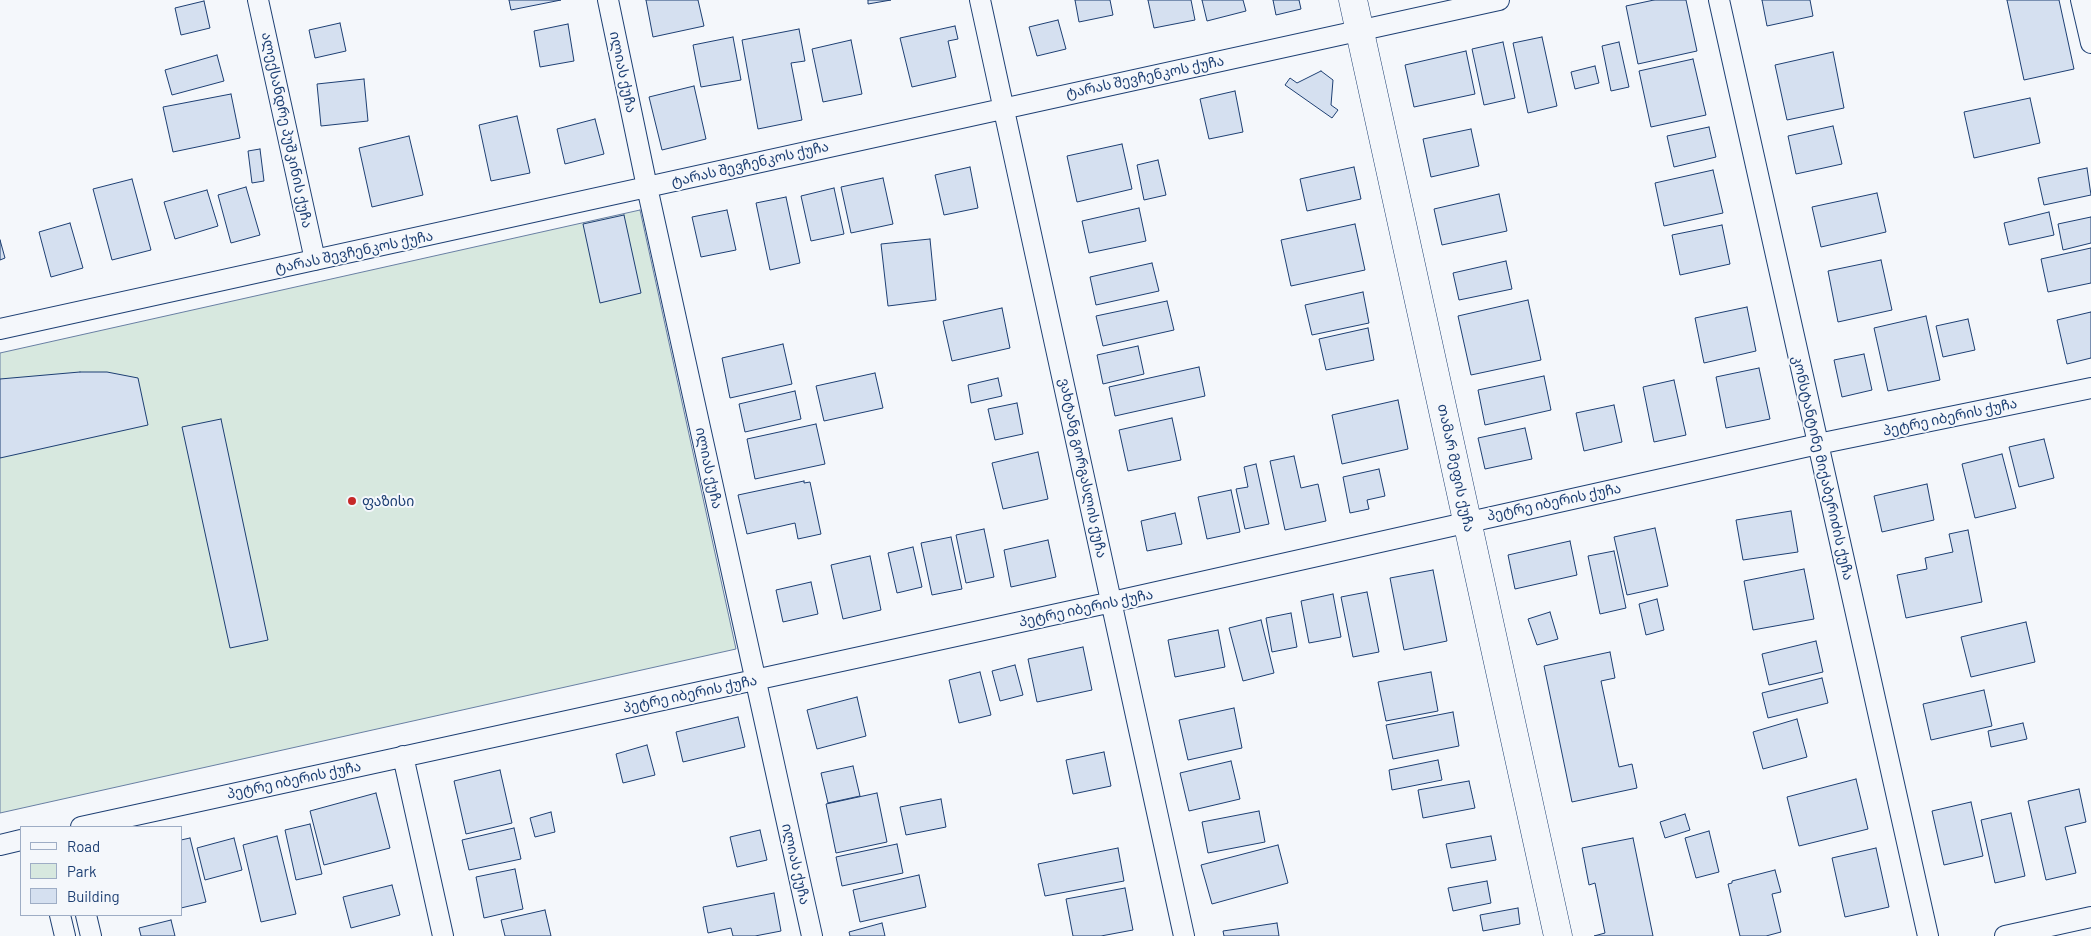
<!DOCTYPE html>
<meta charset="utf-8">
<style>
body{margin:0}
#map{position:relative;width:2091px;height:936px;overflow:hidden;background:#f4f7fb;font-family:Barlow,sans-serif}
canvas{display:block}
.legend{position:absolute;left:20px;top:826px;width:162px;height:90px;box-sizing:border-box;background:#f4f7fb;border:1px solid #9eadc5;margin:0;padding:6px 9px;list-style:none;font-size:15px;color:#1d3f73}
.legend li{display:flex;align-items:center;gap:10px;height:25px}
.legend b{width:25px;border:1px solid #9eadc5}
</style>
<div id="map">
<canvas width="2091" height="936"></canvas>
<ul class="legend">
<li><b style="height:6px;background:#f4f7fb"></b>Road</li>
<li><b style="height:14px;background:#d7e8df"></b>Park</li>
<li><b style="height:14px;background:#d5e0f0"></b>Building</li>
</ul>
</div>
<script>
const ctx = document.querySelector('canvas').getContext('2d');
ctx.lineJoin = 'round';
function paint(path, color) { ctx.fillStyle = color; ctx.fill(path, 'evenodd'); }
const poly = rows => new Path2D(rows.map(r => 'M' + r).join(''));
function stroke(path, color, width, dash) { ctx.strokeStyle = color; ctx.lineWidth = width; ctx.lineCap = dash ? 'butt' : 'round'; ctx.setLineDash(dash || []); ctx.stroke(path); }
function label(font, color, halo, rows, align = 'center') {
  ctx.font = font + ' Barlow,"Noto Sans Georgian",sans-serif'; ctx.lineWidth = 4; ctx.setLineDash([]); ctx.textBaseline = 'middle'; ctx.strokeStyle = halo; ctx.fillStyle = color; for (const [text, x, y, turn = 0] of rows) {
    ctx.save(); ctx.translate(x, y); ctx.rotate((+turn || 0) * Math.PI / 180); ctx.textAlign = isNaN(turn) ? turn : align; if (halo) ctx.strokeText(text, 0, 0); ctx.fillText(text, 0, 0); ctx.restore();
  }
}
const green = poly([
 [640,210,736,649,0,813,0,353,640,210]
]);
const building = poly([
 [509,0,561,0,511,10,509,0],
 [646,0,698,0,704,26,653,37,646,0],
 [868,0,891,0,868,4,868,0],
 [1075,0,1110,0,1113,15,1079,22,1075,0],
 [1148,0,1191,0,1195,20,1154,28,1148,0],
 [1202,0,1243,0,1246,11,1207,21,1202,0],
 [1273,0,1299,0,1301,9,1276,15,1273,0],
 [1654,0,1686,0,1697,51,1638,64,1626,6,1654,0],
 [1762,0,1810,0,1813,16,1767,26,1762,0],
 [2007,0,2059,0,2074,69,2024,80,2007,0],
 [204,1,210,28,181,35,175,8,204,1],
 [1058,20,1066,49,1037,56,1029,27,1058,20],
 [340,23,346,51,315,58,309,30,340,23],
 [568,24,574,61,540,67,534,31,568,24],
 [955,26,958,39,948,41,956,77,912,87,900,38,955,26],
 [799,29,805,61,791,63,802,120,758,129,742,40,799,29],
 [733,37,741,80,701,87,693,45,733,37],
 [1542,37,1557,106,1528,113,1513,43,1542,37],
 [851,40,862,94,823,102,812,49,851,40],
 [1503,42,1515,98,1484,105,1472,49,1503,42],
 [1619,42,1629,87,1611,91,1602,46,1619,42],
 [1466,51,1475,94,1414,107,1405,65,1466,51],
 [1833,52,1844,108,1787,120,1775,65,1833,52],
 [217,55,224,81,172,95,165,70,217,55],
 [1693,59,1706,115,1651,127,1639,71,1693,59],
 [1595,66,1599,83,1575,89,1571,72,1595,66],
 [1321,71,1333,80,1331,105,1338,110,1332,118,1285,85,1290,78,1297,83,1321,71],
 [364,79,368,121,321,126,317,84,364,79],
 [694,86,706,139,662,150,649,97,694,86],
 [1235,91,1243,132,1209,139,1200,99,1235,91],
 [231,94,240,138,173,152,163,107,231,94],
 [2030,98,2040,143,1974,158,1964,112,2030,98],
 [517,116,530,173,491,181,479,125,517,116],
 [595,119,604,154,565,164,557,129,595,119],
 [1833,126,1842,164,1796,174,1788,136,1833,126],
 [1709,127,1716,157,1674,167,1667,136,1709,127],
 [1471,129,1479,166,1431,177,1423,139,1471,129],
 [409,136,423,195,372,207,359,148,409,136],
 [1122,144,1132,189,1077,202,1067,156,1122,144],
 [260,149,264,181,252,183,248,151,260,149],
 [1158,160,1166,195,1144,200,1137,165,1158,160],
 [970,167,978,208,944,215,935,175,970,167],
 [1354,167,1361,199,1307,211,1300,179,1354,167],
 [2087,168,2091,195,2044,205,2038,178,2087,168],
 [1713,170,1723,213,1664,226,1655,183,1713,170],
 [883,178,893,224,851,233,841,187,883,178],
 [132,179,151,250,112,260,93,189,132,179],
 [246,187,260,235,231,243,218,195,246,187],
 [834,188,844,234,811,241,801,196,834,188],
 [207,190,218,226,175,239,164,202,207,190],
 [1877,193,1886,232,1821,247,1812,207,1877,193],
 [1499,194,1507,231,1442,245,1434,209,1499,194],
 [786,197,800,263,770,270,756,203,786,197],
 [1139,208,1146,241,1089,253,1082,221,1139,208],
 [727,210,736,250,701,257,692,217,727,210],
 [2049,212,2054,235,2009,245,2004,223,2049,212],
 [624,215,641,293,600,303,583,224,624,215],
 [2091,217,2091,243,2063,250,2058,224,2091,217],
 [70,223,83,268,51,277,39,232,70,223],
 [1355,224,1365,270,1291,286,1281,240,1355,224],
 [1722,225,1730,264,1680,275,1672,235,1722,225],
 [930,239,936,300,888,306,881,244,930,239],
 [0,240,5,258,0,260,0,240],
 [2091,248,2091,283,2048,292,2041,259,2091,248],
 [1881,260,1892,310,1838,322,1828,271,1881,260],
 [1506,261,1512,289,1459,300,1453,273,1506,261],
 [1152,263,1159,291,1096,305,1090,277,1152,263],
 [1363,292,1369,323,1312,335,1305,305,1363,292],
 [1528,300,1541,360,1471,375,1458,316,1528,300],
 [1167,301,1174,330,1103,346,1096,316,1167,301],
 [1747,307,1756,351,1704,363,1695,318,1747,307],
 [1002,308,1010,348,952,361,943,321,1002,308],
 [2091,312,2091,358,2067,364,2057,320,2091,312],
 [1926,316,1940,380,1888,391,1874,328,1926,316],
 [1968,319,1975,350,1943,357,1936,326,1968,319],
 [1368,328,1374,360,1326,370,1319,339,1368,328],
 [783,344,792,384,730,398,722,358,783,344],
 [1138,346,1144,374,1103,384,1097,355,1138,346],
 [1864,354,1872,390,1842,397,1834,360,1864,354],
 [1199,367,1205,396,1115,416,1109,387,1199,367],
 [1759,368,1770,419,1726,428,1716,377,1759,368],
 [80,372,107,372,138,378,148,425,0,458,0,379,80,372],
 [875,373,883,408,824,421,816,386,875,373],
 [1544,376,1551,410,1485,425,1478,390,1544,376],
 [998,378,1002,396,971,403,968,385,998,378],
 [1674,380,1686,435,1654,442,1643,387,1674,380],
 [795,391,801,419,745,432,739,404,795,391],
 [1398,400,1408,449,1342,464,1332,415,1398,400],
 [1017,403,1023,434,995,440,988,409,1017,403],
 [1614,405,1622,442,1584,451,1576,413,1614,405],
 [1172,418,1181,460,1128,471,1119,430,1172,418],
 [221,419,268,640,230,648,182,427,221,419],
 [816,424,825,464,755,479,747,439,816,424],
 [1525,428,1532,459,1485,469,1478,438,1525,428],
 [2044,439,2054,478,2019,487,2009,447,2044,439],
 [1038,452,1048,499,1003,509,992,463,1038,452],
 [2002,454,2016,508,1975,518,1962,464,2002,454],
 [1294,456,1301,488,1318,484,1326,521,1285,530,1270,461,1294,456],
 [1256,464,1269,524,1245,529,1236,489,1248,487,1244,467,1256,464],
 [1379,469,1385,496,1367,500,1369,509,1350,513,1343,477,1379,469],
 [804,481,804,483,810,482,821,534,798,539,795,523,747,534,738,495,804,481],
 [1927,484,1934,520,1882,532,1874,496,1927,484],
 [1231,490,1240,532,1207,539,1198,497,1231,490],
 [1791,511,1798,552,1743,560,1736,520,1791,511],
 [1175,513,1182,544,1147,551,1141,521,1175,513],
 [1655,528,1668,586,1627,595,1614,537,1655,528],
 [984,529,994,577,966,583,956,535,984,529],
 [1968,530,1982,602,1906,618,1897,575,1927,569,1925,558,1953,552,1949,534,1968,530],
 [951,537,962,589,932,595,921,543,951,537],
 [1048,540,1056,577,1011,587,1004,550,1048,540],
 [1570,541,1577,575,1515,589,1508,555,1570,541],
 [913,547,922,587,897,593,888,553,913,547],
 [1614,551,1626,608,1600,614,1588,556,1614,551],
 [870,556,881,610,843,619,831,565,870,556],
 [1804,569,1814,619,1753,630,1744,581,1804,569],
 [1433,570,1447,641,1404,650,1390,578,1433,570],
 [811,582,818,614,783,622,776,590,811,582],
 [1367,592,1379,652,1353,657,1341,597,1367,592],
 [1333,594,1341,637,1309,643,1301,601,1333,594],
 [1657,599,1664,630,1646,635,1639,604,1657,599],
 [1550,612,1558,639,1537,645,1528,619,1550,612],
 [1291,613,1297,647,1272,652,1266,618,1291,613],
 [1261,620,1274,673,1243,681,1229,628,1261,620],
 [2026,622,2035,662,1971,677,1961,637,2026,622],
 [1218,630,1225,667,1175,677,1168,640,1218,630],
 [1816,641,1823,672,1769,685,1762,654,1816,641],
 [1083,647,1092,690,1037,702,1028,659,1083,647],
 [1610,652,1615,678,1601,681,1619,767,1632,764,1637,788,1572,802,1544,666,1610,652],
 [1015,665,1023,695,1000,701,992,671,1015,665],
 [980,672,991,715,959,723,949,680,980,672],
 [1431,672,1438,711,1386,721,1378,682,1431,672],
 [1822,678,1828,703,1768,718,1762,693,1822,678],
 [1984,690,1992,726,1931,740,1923,704,1984,690],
 [857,697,866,736,817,749,807,710,857,697],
 [1234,708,1242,748,1188,760,1179,720,1234,708],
 [1453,712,1459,746,1393,759,1386,725,1453,712],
 [738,717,745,747,683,762,676,732,738,717],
 [1797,719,1807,757,1763,769,1753,732,1797,719],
 [2023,723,2027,739,1991,747,1988,731,2023,723],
 [647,745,655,775,623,783,616,754,647,745],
 [1104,752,1111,786,1073,794,1066,760,1104,752],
 [1438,760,1442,780,1392,790,1389,770,1438,760],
 [1231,761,1240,799,1189,811,1180,773,1231,761],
 [853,766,860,796,828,803,821,773,853,766],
 [500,770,512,823,466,834,454,781,500,770],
 [1856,779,1868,829,1799,846,1787,797,1856,779],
 [1469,781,1475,808,1423,818,1418,790,1469,781],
 [2079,789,2086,822,2065,827,2076,873,2046,880,2028,801,2079,789],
 [376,793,390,848,324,865,310,811,376,793],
 [877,793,887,842,836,853,826,804,877,793],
 [941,799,946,827,906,835,900,807,941,799],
 [1971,802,1983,856,1944,865,1932,811,1971,802],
 [1259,811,1265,842,1208,853,1202,822,1259,811],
 [551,812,555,832,535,837,530,818,551,812],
 [2011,813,2025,876,1995,883,1981,820,2011,813],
 [1685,814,1690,830,1665,838,1660,822,1685,814],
 [310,824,322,874,296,880,285,830,310,824],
 [514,828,521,859,469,870,462,840,514,828],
 [760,830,767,860,737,867,730,837,760,830],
 [1709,831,1719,872,1696,878,1685,838,1709,831],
 [277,836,296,914,261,922,243,845,277,836],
 [1491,836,1496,860,1451,868,1446,844,1491,836],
 [190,838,206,902,181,908,181,840,190,838],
 [234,838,242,870,205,880,197,848,234,838],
 [1633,838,1653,936,1594,936,1605,933,1595,883,1589,885,1582,848,1633,838],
 [897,844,903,873,842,886,836,857,897,844],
 [1278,845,1288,883,1212,904,1201,865,1278,845],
 [1118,848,1124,881,1045,896,1038,864,1118,848],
 [1876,848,1889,907,1845,917,1832,858,1876,848],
 [515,869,523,909,484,918,476,877,515,869],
 [1775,870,1781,892,1772,894,1781,932,1766,936,1740,936,1728,884,1732,883,1732,881,1775,870],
 [919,875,926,907,860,922,853,890,919,875],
 [1487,881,1491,903,1453,911,1448,888,1487,881],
 [392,885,400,915,351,928,343,897,392,885],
 [1125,888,1133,930,1101,936,1073,936,1066,899,1125,888],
 [774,893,781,931,755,936,733,936,731,928,708,933,703,907,774,893],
 [1518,908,1520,924,1483,931,1480,915,1518,908],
 [545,910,551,936,505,936,501,920,545,910],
 [171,920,175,936,141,936,139,928,171,920],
 [882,923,885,936,850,936,849,932,882,923],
 [1277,923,1279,936,1224,936,1223,931,1277,923]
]);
const street = poly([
 [258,0,315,260],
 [608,0,647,187,812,936],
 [980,0,1184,936],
 [1719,0,1928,936],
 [2081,0,2091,43],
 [0,329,1499,0],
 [403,756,443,936],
 [81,827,1112,602,1818,444,2091,388],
 [0,845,21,840],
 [60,915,65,936],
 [86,915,91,936],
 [2005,936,2091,917]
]);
const secondary = poly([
 [1353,0,1558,936]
]);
const markers = [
 [352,501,5,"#c62828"]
];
const streetNames = [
 ["ილიას ქუჩა",623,72,78],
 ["ტარას შევჩენკოს ქუჩა",1145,77,-12],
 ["ალექსანდრე პუშკინის ქუჩა",287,130,78],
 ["ტარას შევჩენკოს ქუჩა",750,164,-13],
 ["ტარას შევჩენკოს ქუჩა",354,252,-12],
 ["პეტრე იბერის ქუჩა",1950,417,-12],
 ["ილიას ქუჩა",709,468,78],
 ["ვახტანგ გორგასლის ქუჩა",1083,468,78],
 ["თამარ მეფის ქუჩა",1456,468,78],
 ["კონსტანტინე მიქაბერიძის ქუჩა",1823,468,77],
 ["პეტრე იბერის ქუჩა",1554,502,-12],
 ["პეტრე იბერის ქუჩა",1086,608,-12],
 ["პეტრე იბერის ქუჩა",690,694,-12],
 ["პეტრე იბერის ქუჩა",294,780,-12],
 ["ილიას ქუჩა",796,864,77]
];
const poiNames = [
 ["ფაზისი",362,501]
];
paint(green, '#d7e8df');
stroke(green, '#687fa3', 1);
paint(building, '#d5e0f0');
stroke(building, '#1d3f73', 1);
stroke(street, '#1d3f73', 22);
stroke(secondary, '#1d3f73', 29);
stroke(street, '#f4f7fb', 20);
stroke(secondary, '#f4f7fb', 28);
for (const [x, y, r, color] of markers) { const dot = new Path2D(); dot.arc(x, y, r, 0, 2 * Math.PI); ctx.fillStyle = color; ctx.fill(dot); stroke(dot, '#f4f7fb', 2); }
label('14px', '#1d3f73', '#f4f7fb', streetNames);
label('14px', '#1d3f73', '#f4f7fb', poiNames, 'left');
</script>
